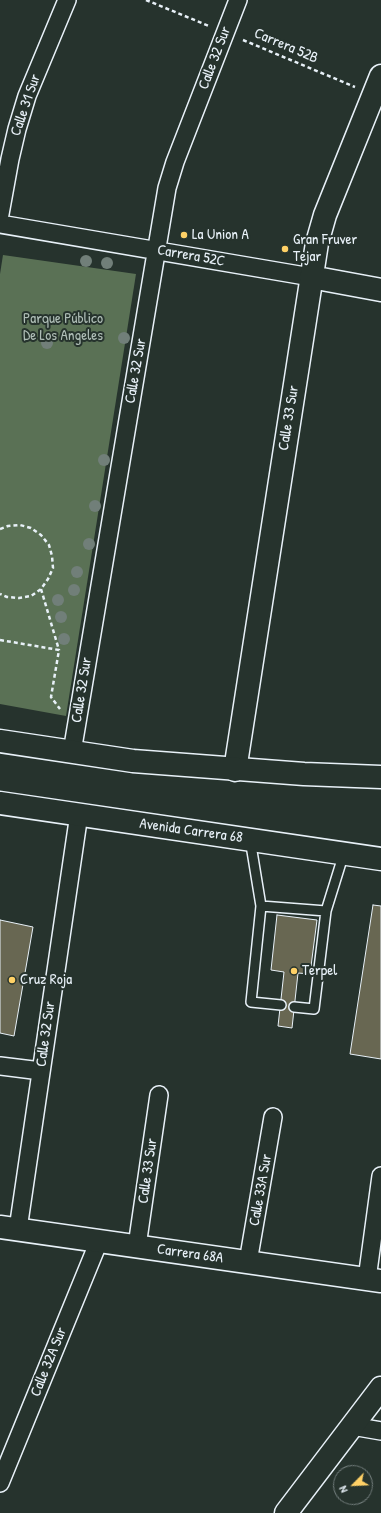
<!DOCTYPE html>
<meta charset="utf-8">
<style>
body{margin:0}
#map{position:relative;width:381px;height:1513px;overflow:hidden;background:#26332d;font-family:"Patrick Hand",sans-serif}
canvas{display:block}
.north{position:absolute;left:333px;top:1465px;width:40px;height:40px;box-sizing:border-box;background:#26332d;border:1px solid #747f7e;border-radius:50%;rotate:246deg;font-size:11px;font-weight:700;line-height:16px;text-align:center;color:#e8f1f8}
.north::after{content:'';display:block;margin:auto;width:14px;height:18px;background:#ffd166;clip-path:polygon(50% 0,100% 100%,50% 72%,0 100%)}
</style>
<div id="map">
<canvas width="381" height="1513"></canvas>
<div class="north">N</div>
</div>
<script>
const ctx = document.querySelector('canvas').getContext('2d');
ctx.lineJoin = 'round';
function paint(path, color) { ctx.fillStyle = color; ctx.fill(path, 'evenodd'); }
const poly = rows => new Path2D(rows.map(r => 'M' + r).join(''));
function stroke(path, color, width, dash) { ctx.strokeStyle = color; ctx.lineWidth = width; ctx.lineCap = dash ? 'butt' : 'round'; ctx.setLineDash(dash || []); ctx.stroke(path); }
function label(font, color, halo, rows, align = 'center') {
  ctx.font = font + ' "Patrick Hand",sans-serif'; ctx.lineWidth = 4; ctx.setLineDash([]); ctx.textBaseline = 'middle'; ctx.strokeStyle = halo; ctx.fillStyle = color; for (const [text, x, y, turn = 0] of rows) {
    ctx.save(); ctx.translate(x, y); ctx.rotate((+turn || 0) * Math.PI / 180); ctx.textAlign = isNaN(turn) ? turn : align; if (halo) ctx.strokeText(text, 0, 0); ctx.fillText(text, 0, 0); ctx.restore();
  }
}
const green = poly([
 [3,255,136,274,66,716,0,704,0,274]
]);
const building = poly([
 [373,905,381,906,381,1059,350,1054,373,905],
 [277,915,317,920,310,974,298,973,292,1028,278,1026,284,972,271,970,277,915],
 [0,920,33,927,14,1036,0,1033,0,920]
]);
const path = poly([
 [146,0,209,26],
 [243,40,355,87],
 [0,529,8,526,20,525,31,528,41,535,49,545,52,556,53,568,48,579,41,589,31,596,19,598,7,597,0,594],
 [41,589,59,650],
 [0,640,59,650,51,697,60,709]
]);
const lane = poly([
 [250,839,261,906,251,1002,281,1005],
 [261,906,326,911],
 [294,1007,314,1009,326,911,344,853]
]);
const street = poly([
 [0,214,10,159,17,129,27,96,67,0],
 [0,224,311,277],
 [72,752,167,188,175,162,238,0],
 [0,1066,41,1071],
 [18,1229,79,814],
 [137,1246,159,1095],
 [248,1262,273,1117],
 [367,1279,381,1176],
 [352,1426,381,1431],
 [0,1483,99,1241]
]);
const secondary = poly([
 [311,277,381,290],
 [235,770,317,243,325,215,381,76],
 [0,1227,381,1281],
 [286,1513,381,1388]
]);
const primary = poly([
 [0,741,133,761,304,774,381,777],
 [0,803,381,859]
]);
const trees = [
 [86,261],
 [107,263],
 [124,338],
 [47,343],
 [104,460],
 [95,506],
 [89,544],
 [77,572],
 [74,590],
 [58,600],
 [61,617],
 [64,639]
];
const markers = [
 [184,235,4,"#ffd166"],
 [285,249,4,"#ffd166"],
 [294,971,4,"#ffd166"],
 [12,980,4,"#ffd166"]
];
const streetNames = [
 ["Carrera 52B",286,46,23],
 ["Calle 32 Sur",215,58,-69],
 ["Calle 31 Sur",26,105,-71],
 ["Carrera 52C",191,256,10],
 ["Calle 32 Sur",136,371,-80],
 ["Calle 33 Sur",289,418,-81],
 ["Calle 32 Sur",82,690,-81],
 ["Avenida Carrera 68",191,831,8],
 ["Calle 32 Sur",46,1034,-82],
 ["Calle 33 Sur",148,1171,-82],
 ["Calle 33A Sur",261,1190,-80],
 ["Carrera 68A",190,1254,8],
 ["Calle 32A Sur",49,1362,-68]
];
const poiNames = [
 ["La Union A",192,235],
 ["Gran Fruver",293,240],
 ["Tejar",293,257],
 ["Terpel",302,971],
 ["Cruz Roja",20,980]
];
const parkNames = [
 ["Parque Público",63,319],
 ["De Los Angeles",63,336]
];
paint(green, '#5a7155');
paint(building, '#686752');
stroke(building, '#e8f1f8', 1);
stroke(lane, '#e8f1f8', 12);
stroke(street, '#e8f1f8', 20);
stroke(secondary, '#e8f1f8', 25);
stroke(primary, '#e8f1f8', 25);
stroke(path, '#e8f1f8', 2.5, [4, 3]);
stroke(lane, '#26332d', 9);
stroke(street, '#26332d', 17);
stroke(secondary, '#26332d', 22);
stroke(primary, '#26332d', 22);
ctx.fillStyle = '#717f79';
for (const [x, y] of trees) { ctx.beginPath(); ctx.arc(x, y, 6, 0, 2 * Math.PI); ctx.fill(); }
for (const [x, y, r, color] of markers) { const dot = new Path2D(); dot.arc(x, y, r, 0, 2 * Math.PI); ctx.fillStyle = color; ctx.fill(dot); stroke(dot, '#26332d', 1.5); }
label('15px', '#e8f1f8', '#26332d', streetNames);
label('15px', '#e8f1f8', '#26332d', poiNames, 'left');
label('15px', '#afbeb7', '#26332d', parkNames);
</script>
